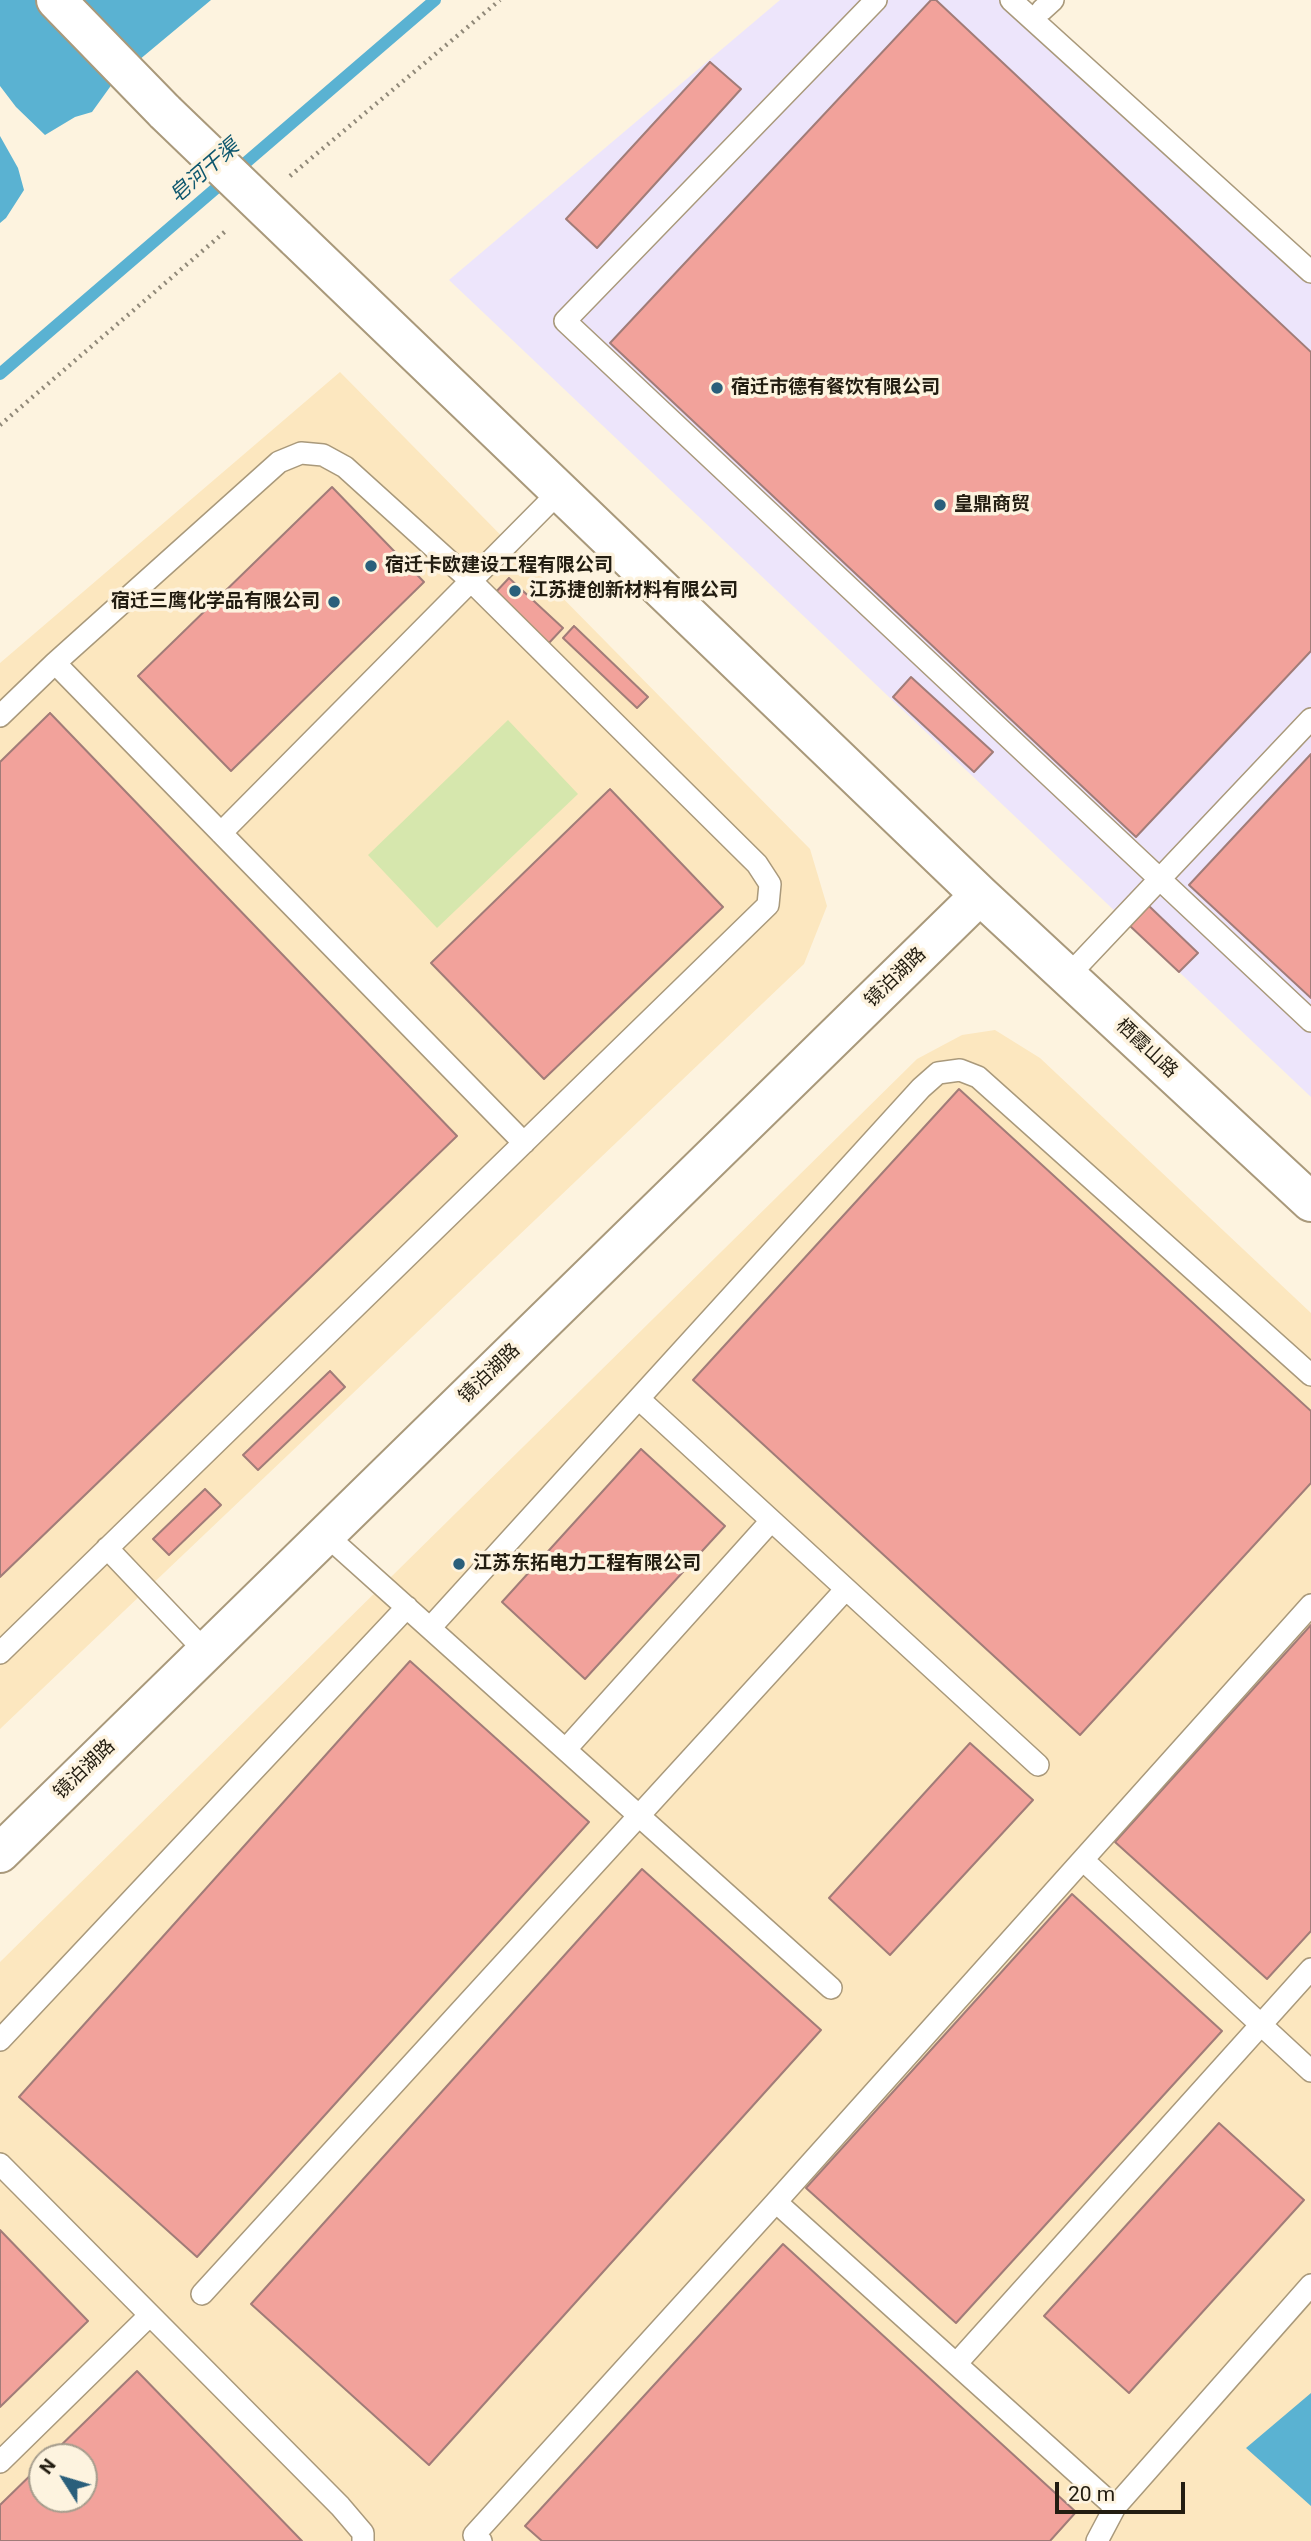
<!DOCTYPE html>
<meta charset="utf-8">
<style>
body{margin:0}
#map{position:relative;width:1311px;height:2541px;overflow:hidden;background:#fdf3df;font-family:Roboto,sans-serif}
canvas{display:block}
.north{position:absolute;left:28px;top:2443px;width:70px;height:70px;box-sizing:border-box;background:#fdf3df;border:2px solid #a69d8d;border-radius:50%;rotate:307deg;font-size:19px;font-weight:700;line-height:28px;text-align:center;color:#231d11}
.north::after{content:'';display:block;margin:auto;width:24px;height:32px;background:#2a5f7b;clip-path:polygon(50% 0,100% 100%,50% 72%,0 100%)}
.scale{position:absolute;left:1055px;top:2482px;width:130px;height:32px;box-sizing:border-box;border:4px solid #231d11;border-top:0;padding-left:9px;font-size:21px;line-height:24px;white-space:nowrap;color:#231d11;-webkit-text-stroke:5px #fdf3df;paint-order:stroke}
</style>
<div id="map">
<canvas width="1311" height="2541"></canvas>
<div class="north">N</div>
<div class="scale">20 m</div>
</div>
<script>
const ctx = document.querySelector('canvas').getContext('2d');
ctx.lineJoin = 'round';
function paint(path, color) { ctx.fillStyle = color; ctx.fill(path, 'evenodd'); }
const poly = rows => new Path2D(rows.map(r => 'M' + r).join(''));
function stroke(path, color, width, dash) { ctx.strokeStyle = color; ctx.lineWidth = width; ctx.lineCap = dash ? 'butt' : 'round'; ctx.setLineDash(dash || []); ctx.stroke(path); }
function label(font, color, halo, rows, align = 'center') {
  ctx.font = font + ' Roboto,"Noto Sans SC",sans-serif'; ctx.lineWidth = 7; ctx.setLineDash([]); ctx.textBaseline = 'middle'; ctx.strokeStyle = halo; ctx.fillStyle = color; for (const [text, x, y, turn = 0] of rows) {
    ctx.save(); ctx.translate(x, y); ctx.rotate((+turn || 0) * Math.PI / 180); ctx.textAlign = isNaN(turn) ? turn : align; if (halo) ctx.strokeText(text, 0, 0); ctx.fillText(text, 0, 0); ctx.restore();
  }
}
const commercial = poly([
 [780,0,1010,0,1311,270,1311,1097,449,280]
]);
const built = poly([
 [340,372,810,849,827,906,804,964,0,1729,0,663],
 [995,1030,1040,1058,1311,1313,1311,2541,0,2541,0,1962,917,1059,962,1035],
 [42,2457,84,2457,84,2499,42,2499]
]);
const green = poly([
 [508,720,578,794,437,928,368,855]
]);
const water = poly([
 [0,0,211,0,115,80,92,112,75,117,45,135,16,107,0,86],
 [0,136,18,168,24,190,6,218,0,223],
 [1311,2393,1311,2506,1246,2448]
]);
const stream = poly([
 [0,374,435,0]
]);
const building = poly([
 [931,0,936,0,1311,352,1311,651,1136,837,610,343,931,0],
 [710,62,741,89,597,248,566,219,710,62],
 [332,487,424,582,231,771,138,676,332,487],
 [509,578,563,628,548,644,494,594,509,578],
 [574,626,648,697,637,708,563,638,574,626],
 [911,677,993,752,974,772,893,697,911,677],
 [50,713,457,1136,0,1577,0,762,50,713],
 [1311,754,1311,998,1189,885,1311,754],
 [610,789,723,907,544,1079,431,963,610,789],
 [1149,906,1198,953,1179,972,1130,926,1149,906],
 [959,1089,1311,1411,1311,1483,1080,1735,693,1380,959,1089],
 [330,1371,345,1387,258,1470,243,1455,330,1371],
 [641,1449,725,1526,585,1679,502,1602,641,1449],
 [205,1489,221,1505,169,1555,153,1539,205,1489],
 [1311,1625,1311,1931,1267,1979,1115,1842,1311,1625],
 [410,1661,589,1822,197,2257,19,2097,410,1661],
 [970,1743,1033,1800,890,1955,829,1898,970,1743],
 [642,1869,821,2030,429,2465,251,2304,642,1869],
 [1072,1894,1222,2031,956,2323,806,2188,1072,1894],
 [1219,2123,1304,2200,1129,2393,1044,2316,1219,2123],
 [0,2230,88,2321,0,2407,0,2230],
 [783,2244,1076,2512,1050,2541,542,2541,525,2526,783,2244],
 [137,2371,302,2541,0,2541,0,2505,42,2464,42,2499,84,2499,84,2457,49,2457,137,2371]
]);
const path = poly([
 [290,176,500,0],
 [0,425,228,229]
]);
const service = poly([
 [876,0,565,321,1311,1021],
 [1011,0,1311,272],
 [1042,10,1053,0],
 [55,663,524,1143],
 [0,716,55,663,279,462,301,453,323,455,345,467,471,581,757,864,770,884,768,905,0,1653],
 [221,833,560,491],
 [1068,976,1311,719],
 [639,1399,1038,1765],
 [326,1535,831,1988],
 [107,1548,206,1652],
 [430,1628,921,1088,938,1073,960,1070,978,1077,1311,1375],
 [566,1749,771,1521],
 [1083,1860,1311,2071],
 [0,2040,407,1607],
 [0,2164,340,2506,363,2533,363,2541],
 [202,2294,846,1589],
 [956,2364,1311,1969],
 [0,2462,150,2315],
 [1115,2507,776,2202,1311,1605],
 [481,2541,474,2535,776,2202],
 [1097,2541,1115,2507,1311,2285]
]);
const tertiary = poly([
 [56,0,165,112],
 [296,238,980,895,1311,1202],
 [0,1853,980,895]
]);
const tertiaryBridge = poly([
 [165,112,296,238]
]);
const markers = [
 [717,388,7,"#2a5f7b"],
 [940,505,7,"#2a5f7b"],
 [371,566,7,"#2a5f7b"],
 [515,591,7,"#2a5f7b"],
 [334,602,7,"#2a5f7b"],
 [459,1564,7,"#2a5f7b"]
];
const poiNames = [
 ["宿迁市德有餐饮有限公司",731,388],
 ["皇鼎商贸",954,505],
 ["宿迁卡欧建设工程有限公司",385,566],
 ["江苏捷创新材料有限公司",529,591],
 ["宿迁三鹰化学品有限公司",320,602,"right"],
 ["江苏东拓电力工程有限公司",473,1564]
];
const streetNames = [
 ["镜泊湖路",896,978,-44],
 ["栖霞山路",1146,1049,43],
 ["镜泊湖路",490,1374,-44],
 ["镜泊湖路",85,1770,-44]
];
const waterNames = [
 ["皂河干渠",205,172,-41]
];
paint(commercial, '#ede5fb');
paint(built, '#fce7bf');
paint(green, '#d6e7ad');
paint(water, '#5ab2d2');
stroke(stream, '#5ab2d2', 12);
paint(building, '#f2a29b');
stroke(building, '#a17c78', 2);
stroke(service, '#a9997b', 24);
stroke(tertiary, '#a9997b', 42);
stroke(path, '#918979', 4.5, [2, 5]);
stroke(service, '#fff', 21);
stroke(tertiary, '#fff', 38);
stroke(tertiaryBridge, '#a9997b', 42, []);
stroke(tertiaryBridge, '#fff', 38);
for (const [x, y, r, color] of markers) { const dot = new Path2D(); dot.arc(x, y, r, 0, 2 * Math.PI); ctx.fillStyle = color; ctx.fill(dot); stroke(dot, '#fdf3df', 2.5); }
label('bold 19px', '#231d11', '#fdf3df', poiNames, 'left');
label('19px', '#231d11', '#fdf3df', streetNames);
label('italic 21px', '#0d576e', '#fdf3df', waterNames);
</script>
